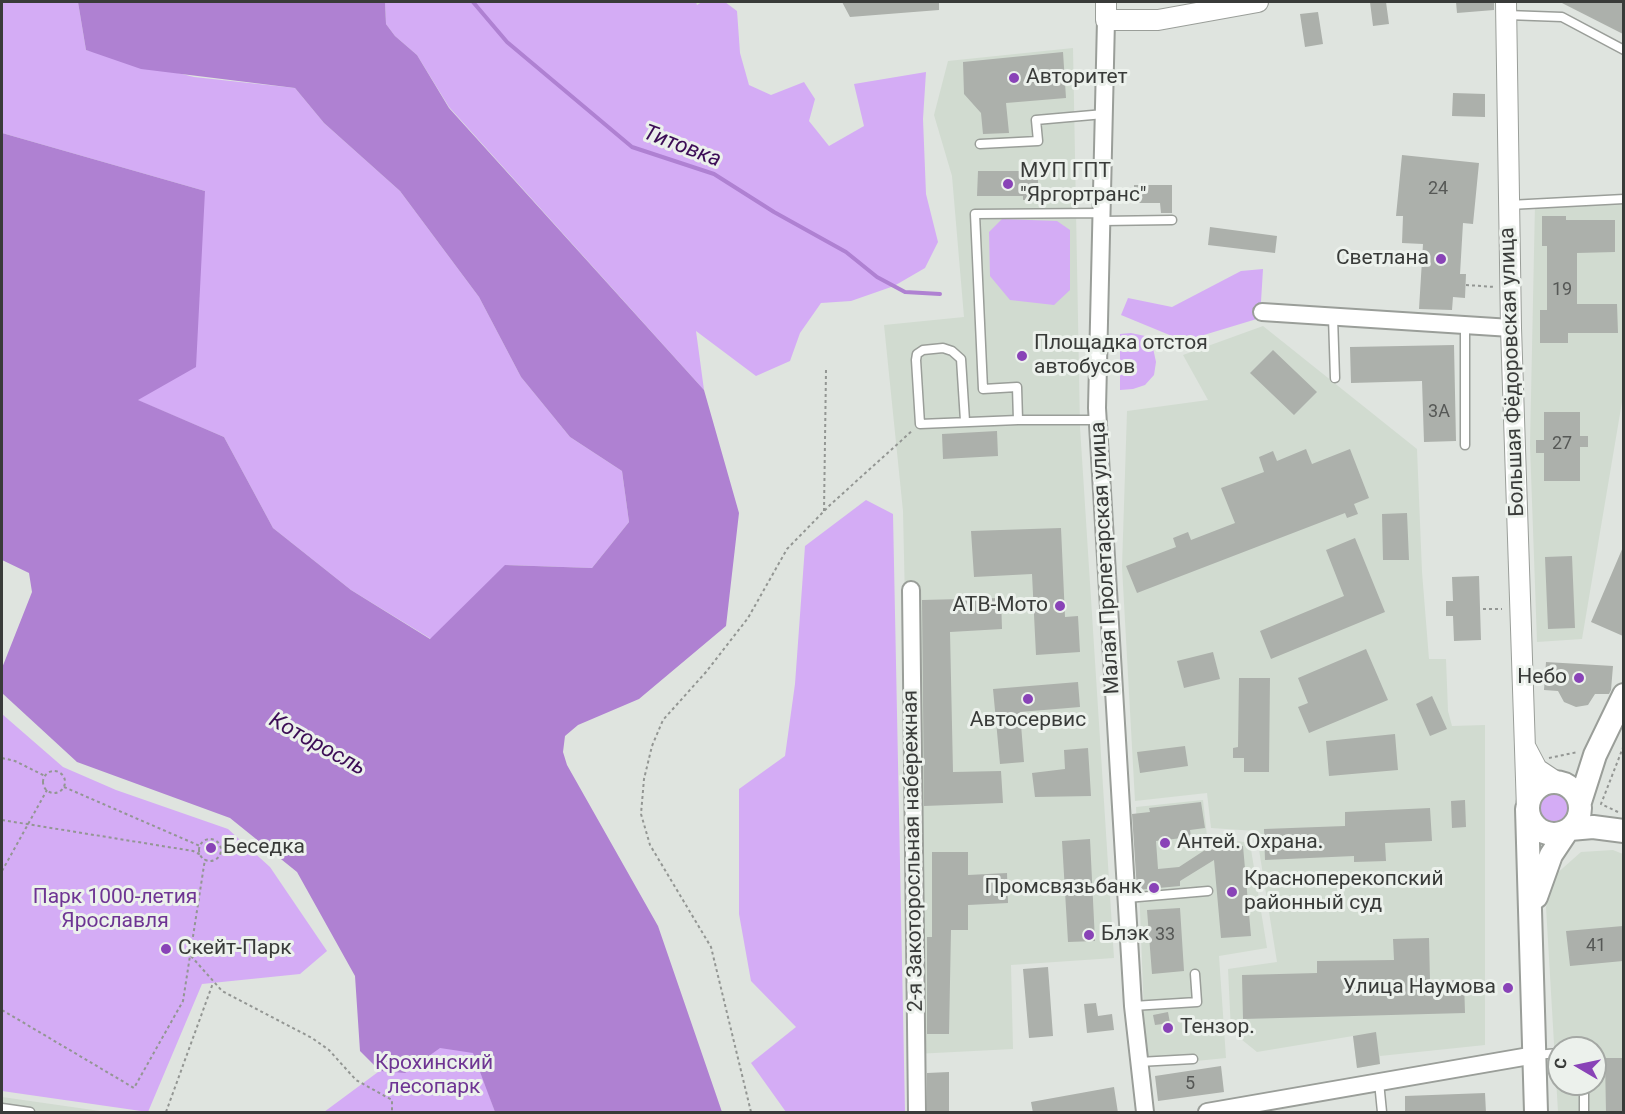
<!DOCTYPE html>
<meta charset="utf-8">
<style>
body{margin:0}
#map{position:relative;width:1625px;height:1114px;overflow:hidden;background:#dfe4df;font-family:Roboto,sans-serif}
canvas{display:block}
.frame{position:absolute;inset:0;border:3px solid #393b39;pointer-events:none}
.north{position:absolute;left:1547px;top:1036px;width:60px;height:60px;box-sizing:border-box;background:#ecf1ec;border:2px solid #a4a8a4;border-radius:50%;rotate:279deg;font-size:16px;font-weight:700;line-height:24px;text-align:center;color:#393b39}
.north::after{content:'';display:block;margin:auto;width:21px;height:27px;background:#8943b7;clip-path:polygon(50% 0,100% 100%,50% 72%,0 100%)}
</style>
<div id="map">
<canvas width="1625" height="1114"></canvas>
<div class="frame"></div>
<div class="north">С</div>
</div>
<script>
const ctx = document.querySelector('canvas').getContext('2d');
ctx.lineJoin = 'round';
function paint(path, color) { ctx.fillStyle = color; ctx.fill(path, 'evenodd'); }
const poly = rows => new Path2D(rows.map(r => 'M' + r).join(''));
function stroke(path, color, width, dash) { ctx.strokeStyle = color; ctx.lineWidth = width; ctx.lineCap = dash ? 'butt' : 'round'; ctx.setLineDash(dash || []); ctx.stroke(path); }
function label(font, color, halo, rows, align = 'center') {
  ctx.font = font + ' Roboto,sans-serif'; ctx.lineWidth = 6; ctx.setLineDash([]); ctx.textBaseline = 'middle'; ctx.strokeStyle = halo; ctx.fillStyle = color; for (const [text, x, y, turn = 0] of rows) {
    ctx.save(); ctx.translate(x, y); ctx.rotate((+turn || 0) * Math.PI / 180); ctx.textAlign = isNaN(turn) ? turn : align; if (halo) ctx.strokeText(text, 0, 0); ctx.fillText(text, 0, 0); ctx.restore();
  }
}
const built = poly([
 [1073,48,1080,427,1114,958,1011,965,1013,1049,915,1054,903,511,884,325,964,317,952,176,934,115,948,61],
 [1623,199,1623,396,1582,639,1537,642,1530,445,1535,204],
 [1263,326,1417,449,1422,572,1429,659,1446,659,1448,711,1452,726,1485,725,1485,1045,1380,1056,1380,1064,1357,1068,1353,1036,1257,1052,1231,1031,1228,969,1277,962,1256,831,1211,828,1207,793,1135,801,1122,567,1127,411,1208,400,1183,355],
 [1203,800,1207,836,1250,843,1267,948,1219,956,1226,1058,1146,1066,1136,807],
 [1613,850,1623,854,1623,1112,1558,1112,1546,907,1555,875,1581,852],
 [1559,1048,1595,1048,1595,1084,1559,1084],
 [2,1097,107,1112,2,1112]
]);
const green = poly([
 [2,2,78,2,86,50,194,77,295,88,324,123,400,191,479,297,521,377,570,437,622,471,629,522,592,568,506,565,431,639,351,590,273,528,224,437,137,400,205,191,2,133],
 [385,2,696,2,697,5,702,2,725,2,737,11,740,53,749,85,771,95,804,82,815,99,809,121,829,146,864,126,854,84,926,72,923,119,926,194,938,242,925,268,894,286,851,301,821,303,800,333,790,361,756,376,696,331,704,390,449,107,417,55,395,36,386,24],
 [1002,219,1057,221,1070,230,1070,290,1054,305,1010,300,990,276,989,232],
 [1263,269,1260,318,1184,341,1121,315,1128,298,1172,307,1241,271],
 [1131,333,1145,336,1153,348,1156,362,1154,375,1145,385,1133,389,1120,390,1120,334],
 [866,500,893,514,905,1112,786,1112,751,1063,796,1027,751,981,739,914,739,789,785,756,795,684,805,546],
 [2,714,63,767,116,790,228,829,270,867,327,951,300,974,202,984,148,1112,2,1091],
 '1535 807a18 18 0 1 1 36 0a18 18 0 1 1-36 0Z',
 [424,1038,472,1044,495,1112,324,1112]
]);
const water = poly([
 [78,2,385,2,386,24,395,36,417,55,449,108,704,390,739,513,726,626,639,699,578,725,565,736,563,752,567,765,658,926,722,1112,495,1112,473,1053,440,1048,405,1073,380,1071,360,1051,355,976,297,872,230,818,77,762,2,693,2,668,32,592,29,573,2,560,2,133,205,191,196,367,138,400,224,437,273,528,351,590,430,639,505,565,592,568,629,522,622,471,570,437,521,377,479,297,400,191,324,123,295,88,141,69,86,50]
]);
const stream = poly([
 [473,2,507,42,632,147,714,174,774,212,846,252,877,277,905,292,940,294]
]);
const building = poly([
 [842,2,939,2,939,10,850,17],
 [1370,2,1386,2,1389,24,1373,26],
 [1456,2,1494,2,1494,10,1457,13],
 [1560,2,1623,2,1623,34],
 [1318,12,1323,44,1305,47,1300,14],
 [1063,52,1066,98,1006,103,1009,133,983,134,981,113,964,94,963,62],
 [1453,93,1485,94,1485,117,1452,116],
 [1402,155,1479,163,1473,224,1463,223,1460,274,1466,274,1465,298,1453,297,1452,310,1419,309,1423,244,1402,243,1403,216,1396,216],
 [1023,168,1038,168,1038,200,1023,200,1023,196,977,196,978,171,1023,171],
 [1134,185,1172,185,1172,213,1161,213,1160,203,1134,203],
 [1542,216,1566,216,1566,220,1615,220,1615,252,1577,253,1577,304,1617,304,1618,333,1568,333,1568,343,1540,343,1540,310,1547,310,1547,246,1542,246],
 [1210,227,1277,236,1275,253,1208,245],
 [1454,345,1456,441,1424,442,1422,381,1351,383,1350,347],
 [1273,350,1317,392,1294,415,1250,373],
 [1544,412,1580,412,1580,436,1588,436,1588,447,1580,447,1580,481,1544,481,1544,453,1536,453,1536,440,1544,440],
 [997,431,998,456,943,459,942,434],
 [1306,449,1312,464,1350,449,1369,498,1354,504,1358,514,1347,518,1345,513,1137,593,1126,566,1176,547,1173,538,1188,532,1191,540,1235,523,1221,488,1264,472,1259,457,1273,451,1277,461],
 [1407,513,1409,560,1383,560,1382,514],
 [1061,528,1065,617,1078,616,1080,652,1036,655,1032,574,974,577,971,531],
 [1355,538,1385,612,1271,659,1260,631,1344,596,1326,550],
 [1623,547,1623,636,1591,622],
 [1572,556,1575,628,1548,629,1545,557],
 [1479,576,1481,640,1454,641,1453,616,1446,616,1446,601,1453,601,1452,577],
 [1001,598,1002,629,950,632,953,772,1001,771,1003,803,924,806,922,600],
 [1366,649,1388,700,1309,733,1298,707,1308,703,1298,678],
 [1213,652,1220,679,1184,688,1177,661],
 [1546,662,1613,666,1611,690,1609,694,1595,694,1588,705,1576,707,1564,702,1558,691,1544,690],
 [1239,678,1270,678,1269,772,1244,772,1244,758,1233,758,1233,748,1238,747],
 [1078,682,1080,707,1020,712,1024,762,1000,764,993,689],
 [1432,696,1447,729,1430,736,1416,704],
 [1395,734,1398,770,1329,776,1326,741],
 [1185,746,1188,766,1140,773,1137,752],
 [1088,748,1091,796,1035,797,1032,773,1065,769,1064,750],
 [1465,800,1466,827,1452,828,1451,801],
 [1201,802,1205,828,1190,830,1191,837,1156,841,1158,869,1179,867,1205,850,1243,846,1251,936,1221,938,1214,860,1180,881,1180,886,1137,890,1132,814,1150,812,1149,808],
 [1430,808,1432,841,1385,843,1386,861,1354,862,1354,856,1265,860,1264,829,1345,826,1345,812],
 [1090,839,1095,941,1068,942,1062,841],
 '205.5 848a5.5 5.5 0 1 1 11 0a5.5 5.5 0 1 1-11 0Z',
 [932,852,968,852,968,875,1007,873,1008,903,968,905,968,930,951,930,949,1034,927,1034,927,937,932,937],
 [1180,908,1184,971,1152,974,1147,910],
 [1623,926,1623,961,1570,966,1566,931],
 [1429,938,1430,981,1464,980,1465,1013,1243,1019,1242,975,1317,973,1317,961,1394,960,1393,939],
 [1048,967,1053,1036,1029,1038,1023,969],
 [1096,1003,1098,1016,1112,1014,1114,1030,1087,1033,1084,1004],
 [1168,1012,1170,1023,1155,1025,1153,1015],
 [1376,1032,1380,1064,1357,1068,1353,1036],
 [1605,1058,1623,1058,1623,1113,1606,1113],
 [1221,1066,1224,1092,1158,1101,1155,1076],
 [949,1072,949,1113,927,1113,927,1073],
 [1114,1087,1118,1113,1033,1113,1031,1102],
 [1485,1093,1486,1113,1405,1113,1405,1096]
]);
const path = poly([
 [1466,285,1495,287],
 [824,511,826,370],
 [1483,609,1502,609],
 [2,758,15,761,45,776],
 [1549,758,1578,752],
 '43 782a11 11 0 1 1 22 0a11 11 0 1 1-22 0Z',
 [64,787,200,846],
 [1618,812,1601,804,1624,745],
 [2,820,193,851,201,855],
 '199 850a11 11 0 1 1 22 0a11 11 0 1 1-22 0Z',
 [2,871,47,790],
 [191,956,222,991,312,1038,329,1050,356,1080,392,1100,392,1112],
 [2,1010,134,1088,183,1001,205,859],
 [166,1112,213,983],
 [751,1112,711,947,650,845,641,814,644,779,652,746,663,720,706,672,748,618,787,549,830,505,913,430]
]);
const service = poly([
 [1507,15,1562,17,1624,50],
 [980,144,1038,141,1036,120,1104,114],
 [1509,205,1624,199],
 [1102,221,1172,220],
 [1333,317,1335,378],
 [1465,327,1465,445],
 [1098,420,1018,420,1017,387,983,389,975,214,1102,213],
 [965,421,961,359,952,351,943,348,923,350,917,354,916,360,920,424,1018,420],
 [1127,898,1208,891],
 [1133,1006,1197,1002,1195,974],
 [1535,1055,1559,1053],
 [1139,1062,1193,1059],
 [1379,1082,1382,1112],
 [1584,1084,1584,1112],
 [2,1108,30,1112]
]);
const minor = poly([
 [1106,20,1097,408,1133,1006,1145,1112],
 [1262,312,1511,328],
 [911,590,917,1112],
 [1207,1112,1535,1055]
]);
const tertiary = poly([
 [1106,2,1106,20,1158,20,1258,2],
 [1506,2,1511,328,1527,809],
 [1526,748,1537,769,1555,781]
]);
const secondary = poly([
 '1528 808a26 26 0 1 1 52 0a26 26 0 1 1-52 0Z',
 [1580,802,1595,755,1624,695],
 [1527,809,1536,1112],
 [1570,829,1593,827,1624,831],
 [1536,897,1551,855,1567,831]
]);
const markers = [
 [1014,78,6,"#8943b7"],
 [1008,184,6,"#8943b7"],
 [1441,259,6,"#8943b7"],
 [1022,356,6,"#8943b7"],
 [1060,606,6,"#8943b7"],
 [1579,678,6,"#8943b7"],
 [1028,699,6,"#8943b7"],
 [1165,843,6,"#8943b7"],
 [211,848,6,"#8943b7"],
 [1154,888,6,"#8943b7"],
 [1232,892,6,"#8943b7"],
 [1089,935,6,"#8943b7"],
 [166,949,6,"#8943b7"],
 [1508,988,6,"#8943b7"],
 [1168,1028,6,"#8943b7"]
];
const numberNames = [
 ["24",1438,189],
 ["19",1562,290],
 ["3А",1439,412],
 ["27",1562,444],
 ["33",1165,935],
 ["41",1596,946],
 ["5",1190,1084]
];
const poiNames = [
 ["Авторитет",1026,78],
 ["МУП ГПТ",1020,172],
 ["\"Яргортранс\"",1020,196],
 ["Светлана",1429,259,"right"],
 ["Площадка отстоя",1034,344],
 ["автобусов",1034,368],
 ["АТВ-Мото",1048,606,"right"],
 ["Небо",1567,678,"right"],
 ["Автосервис",1028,721,"center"],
 ["Антей. Охрана.",1177,843],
 ["Беседка",223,848],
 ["Красноперекопский",1244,880],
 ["районный суд",1244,904],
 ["Промсвязьбанк",1142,888,"right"],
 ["Блэк",1101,935],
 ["Скейт-Парк",178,949],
 ["Улица Наумова",1496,988,"right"],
 ["Тензор.",1180,1028]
];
const streetNames = [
 ["Большая Фёдоровская улица",1513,372,-92],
 ["Малая Пролетарская улица",1106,558,-93],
 ["2-я Закоторосльная набережная",914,851,-91]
];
const parkNames = [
 ["Парк 1000-летия",115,898],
 ["Ярославля",115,922],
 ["Крохинский",434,1064],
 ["лесопарк",434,1088]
];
const waterNames = [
 ["Титовка",682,147,21],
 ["Которосль",317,745,29]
];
paint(built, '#d1dbd0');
paint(green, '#d4acf5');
paint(water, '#af81d2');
stroke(stream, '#af81d2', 4);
paint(building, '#acb0ab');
stroke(service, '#9a9e99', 11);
stroke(minor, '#9a9e99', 20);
stroke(tertiary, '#9a9e99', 22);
stroke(secondary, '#9a9e99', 26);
stroke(path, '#939693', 2, [3, 3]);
stroke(service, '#fff', 8);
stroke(minor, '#fff', 16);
stroke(tertiary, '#fff', 20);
stroke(secondary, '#fff', 22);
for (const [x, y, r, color] of markers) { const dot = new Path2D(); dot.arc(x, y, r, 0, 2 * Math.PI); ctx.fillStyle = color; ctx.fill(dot); stroke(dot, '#ecf1ec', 2); }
label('18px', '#565856', null, numberNames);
label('21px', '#393b39', '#ecf1ec', poiNames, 'left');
label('21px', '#393b39', '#ecf1ec', streetNames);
label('21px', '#6e3493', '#ecf1ec', parkNames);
label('italic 22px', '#3c0d56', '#ecf1ec', waterNames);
</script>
